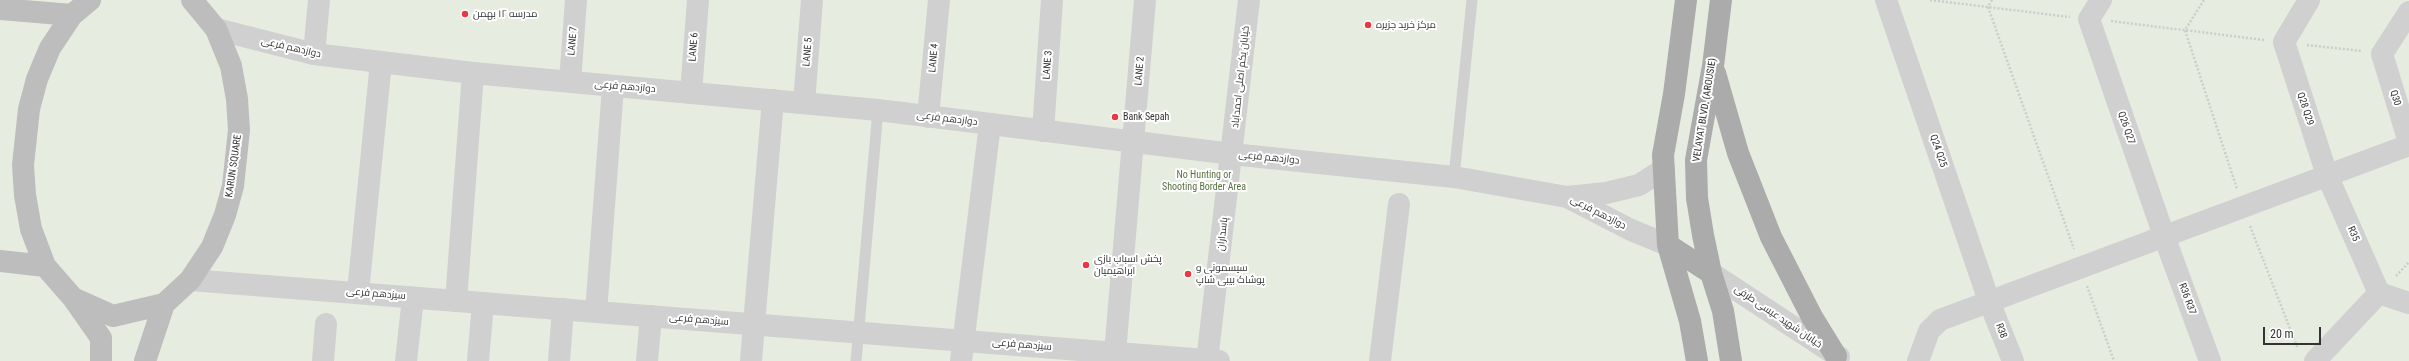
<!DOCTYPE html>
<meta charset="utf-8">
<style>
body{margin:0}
#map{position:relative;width:2409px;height:361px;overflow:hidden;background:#fff;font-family:"Roboto Condensed",sans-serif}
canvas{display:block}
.scale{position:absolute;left:2263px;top:327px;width:58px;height:18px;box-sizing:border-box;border:2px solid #333;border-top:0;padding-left:5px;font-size:12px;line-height:14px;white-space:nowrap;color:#333;-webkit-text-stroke:3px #fff;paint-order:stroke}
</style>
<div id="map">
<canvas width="2409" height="361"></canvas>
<div class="scale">20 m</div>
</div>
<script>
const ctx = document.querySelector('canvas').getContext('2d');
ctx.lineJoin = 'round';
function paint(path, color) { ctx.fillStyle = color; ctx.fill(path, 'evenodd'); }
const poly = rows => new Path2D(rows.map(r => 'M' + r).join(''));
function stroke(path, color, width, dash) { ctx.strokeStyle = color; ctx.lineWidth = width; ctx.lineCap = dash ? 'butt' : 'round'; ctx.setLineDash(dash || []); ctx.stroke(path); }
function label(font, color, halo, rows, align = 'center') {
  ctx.font = font + ' "Roboto Condensed",Cairo,sans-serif'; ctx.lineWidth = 4; ctx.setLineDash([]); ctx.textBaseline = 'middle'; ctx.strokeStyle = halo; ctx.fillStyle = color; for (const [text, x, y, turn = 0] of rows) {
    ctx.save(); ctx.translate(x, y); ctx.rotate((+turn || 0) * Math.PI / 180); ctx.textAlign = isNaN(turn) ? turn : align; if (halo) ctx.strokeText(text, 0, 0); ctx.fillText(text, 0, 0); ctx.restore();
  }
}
const green = poly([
 [0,0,2409,0,2409,361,0,361]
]);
const path = poly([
 [1930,0,2070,17],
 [1992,0,1988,7,2074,249],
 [2204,0,2185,30,2237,189],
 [2111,21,2264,40],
 [2307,45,2362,51],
 [2250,226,2298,349],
 [2396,276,2409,262],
 [2087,286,2114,361]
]);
const service = poly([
 [1454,177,1472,0],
 [856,361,878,110]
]);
const minor = poly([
 [1886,0,1989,301,2013,361],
 [2101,0,2089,19,2164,236,2210,361],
 [2309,0,2284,42,2327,175,2379,293],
 [2409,12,2382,54,2409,142],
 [314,54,319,0],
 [691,93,698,0],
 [804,103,812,0],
 [1043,131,1052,0],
 [358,292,381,62],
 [2379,293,2409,303],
 [456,301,473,73],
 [754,324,773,100],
 [1115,353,1145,0],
 [323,361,326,324],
 [406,361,413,298],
 [478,361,483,303],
 [559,361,563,309],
 [647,361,651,316],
 [961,361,990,124],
 [1380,361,1399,204],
 [1918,361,1929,331,1940,320,2409,145],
 [2315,361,2379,293]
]);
const tertiary = poly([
 [216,29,314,54,473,73,878,110,1232,154,1454,177,1567,197,1631,230,1668,245],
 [570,82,576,0],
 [928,117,939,0],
 [1567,197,1606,193,1639,185,1664,169],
 [1711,273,1839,357],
 [190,280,1219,361],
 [596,312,613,87],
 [751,361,754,324],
 [1207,361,1249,0]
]);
const secondary = poly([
 [90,0,72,15,50,48,37,79,29,109,23,165,25,195,31,229,45,266,73,298,101,338,101,361],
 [0,9,72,15],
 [0,261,45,266],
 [73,298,113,316,164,304,190,280,212,247,225,215,233,186,239,130,237,99,231,66,216,29,192,0],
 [145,361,164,304]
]);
const primary = poly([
 [1686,0,1674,94,1663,155,1668,245,1690,321,1697,361],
 [1721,0,1713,66,1696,160,1697,198,1703,235,1711,273,1723,311,1731,361],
 [1715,73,1738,153,1771,237,1812,317,1836,356],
 [1668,245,1711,273]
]);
const markers = [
 [465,14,4,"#e63946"],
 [1368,25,4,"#e63946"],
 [1115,117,4,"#e63946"],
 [1086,265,4,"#e63946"],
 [1188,274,4,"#e63946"]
];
const poiNames = [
 ["مدرسه ۱۲ بهمن",473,14],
 ["مرکز خرید جزیره",1376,25],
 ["Bank Sepah",1123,117],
 ["پخش اسباب بازی",1094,259],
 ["ابراهیمیان",1094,271],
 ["سیسمونی و",1196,268],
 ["پوشاک بیبی شاپ",1196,280]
];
const streetNames = [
 ["LANE 7",573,41,-85],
 ["LANE 6",694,47,-86],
 ["دوازدهم فرعی",291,48,13],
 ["LANE 5",808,52,-85],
 ["LANE 4",934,58,-85],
 ["LANE 3",1048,65,-86],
 ["LANE 2",1140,71,-85],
 ["خیابان یکم اصلی احمداباد",1241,77,-84],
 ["دوازدهم فرعی",625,87,5],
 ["Q30",2395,98,73],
 ["Q28 Q29",2305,109,72],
 ["VELAYAT BLVD. (AROUSIE)",1705,110,-81],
 ["دوازدهم فرعی",947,119,7],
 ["Q26 Q27",2126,128,71],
 ["Q24 Q25",1938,151,71],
 ["دوازدهم فرعی",1269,158,6],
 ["KARUN SQUARE",234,166,-82],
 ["دوازدهم فرعی",1598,213,27],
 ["پاسداران",1223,234,-83],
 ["R35",2353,234,66],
 ["سیزدهم فرعی",376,294,5],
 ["R36 R37",2187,299,70],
 ["خیابان شهید عیسی طرفی",1778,317,34],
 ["سیزدهم فرعی",699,320,5],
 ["R38",2001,331,69],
 ["سیزدهم فرعی",1022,345,5]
];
const parkNames = [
 ["No Hunting or",1204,175],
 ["Shooting Border Area",1204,187]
];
paint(green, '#e6ecdf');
stroke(path, '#cdcdcd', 2.5, [2, 2]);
stroke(service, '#d0d0d0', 11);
stroke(minor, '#d0d0d0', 22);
stroke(tertiary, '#d0d0d0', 22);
stroke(secondary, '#bdbdbd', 22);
stroke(primary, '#ababab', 22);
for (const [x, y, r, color] of markers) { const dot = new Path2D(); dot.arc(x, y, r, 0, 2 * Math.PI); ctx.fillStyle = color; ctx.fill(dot); stroke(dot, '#fff', 1.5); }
label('10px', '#333', '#fff', poiNames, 'left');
label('10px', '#333', '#fff', streetNames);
label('10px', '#56703f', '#fff', parkNames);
</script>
